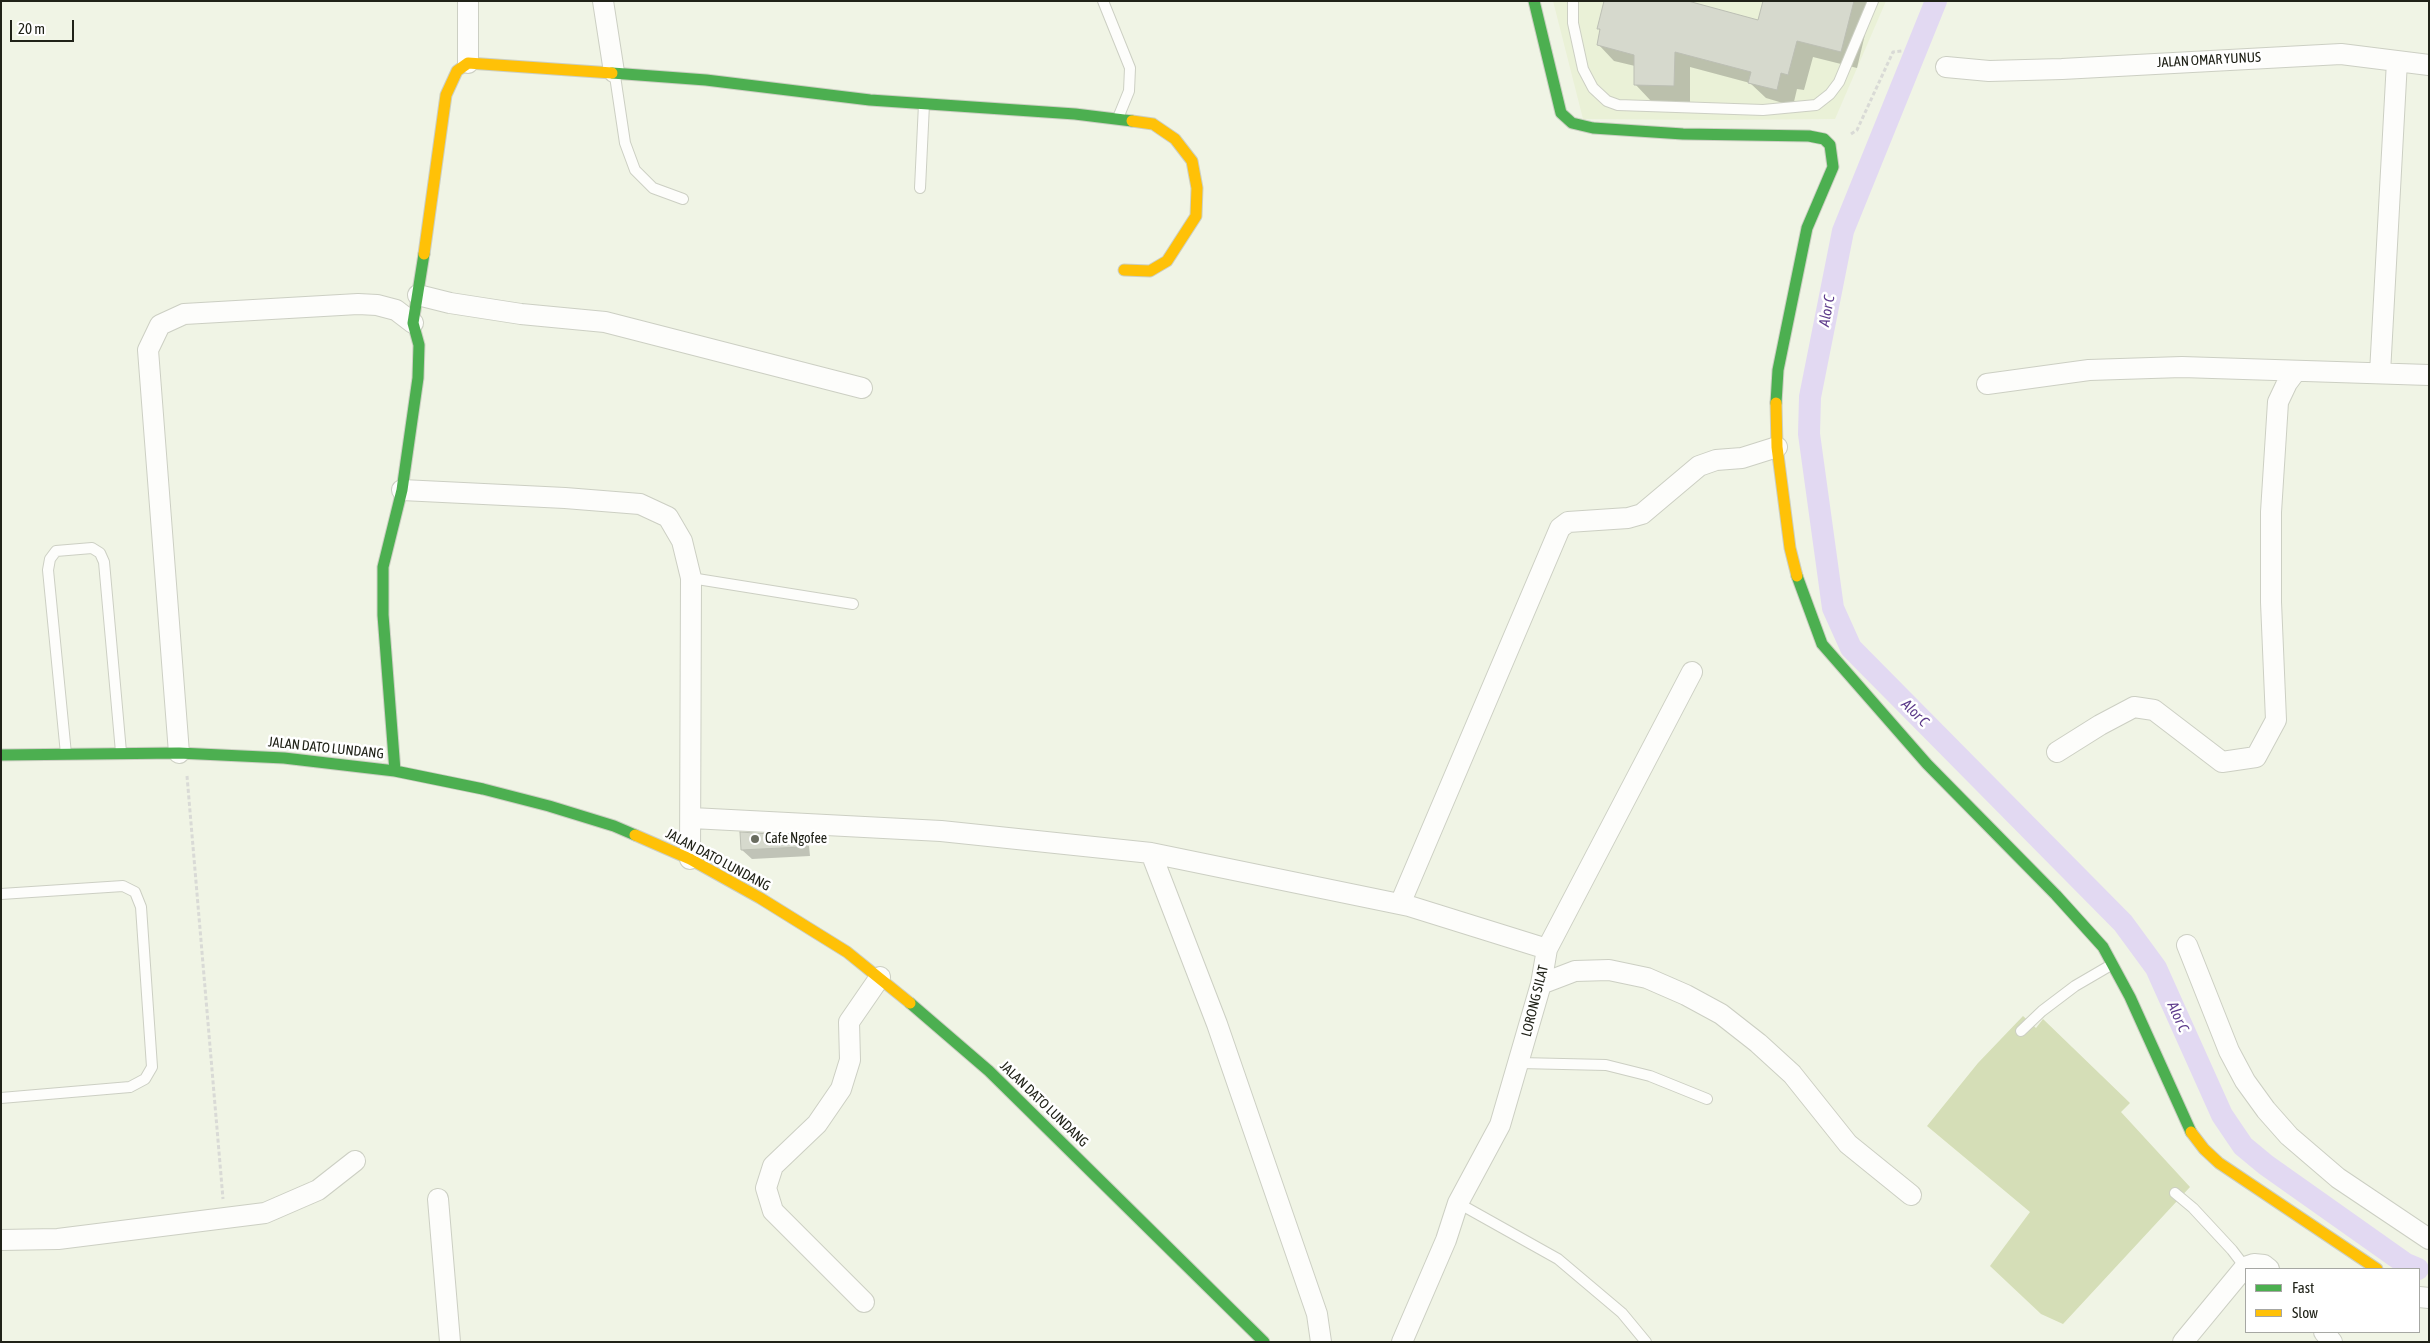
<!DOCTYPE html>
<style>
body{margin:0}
#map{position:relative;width:2430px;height:1343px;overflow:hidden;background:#f0f4e5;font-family:"Asap Condensed",sans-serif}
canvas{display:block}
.frame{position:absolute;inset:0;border:2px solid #202218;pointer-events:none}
.legend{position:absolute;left:2245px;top:1268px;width:175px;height:65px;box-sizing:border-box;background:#fff;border:1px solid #a6a7a3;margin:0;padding:6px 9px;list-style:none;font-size:15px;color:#202218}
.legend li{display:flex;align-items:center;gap:10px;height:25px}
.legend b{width:25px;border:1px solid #a6a7a3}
.scale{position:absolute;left:10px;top:20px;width:64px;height:22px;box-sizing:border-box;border:2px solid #202218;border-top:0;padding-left:6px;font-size:15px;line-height:18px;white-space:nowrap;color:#202218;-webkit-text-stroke:4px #fff;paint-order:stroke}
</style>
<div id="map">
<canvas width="2430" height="1343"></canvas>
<div class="frame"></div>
<ul class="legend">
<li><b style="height:6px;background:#4caf50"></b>Fast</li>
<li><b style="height:6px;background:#ffc107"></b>Slow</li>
</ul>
<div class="scale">20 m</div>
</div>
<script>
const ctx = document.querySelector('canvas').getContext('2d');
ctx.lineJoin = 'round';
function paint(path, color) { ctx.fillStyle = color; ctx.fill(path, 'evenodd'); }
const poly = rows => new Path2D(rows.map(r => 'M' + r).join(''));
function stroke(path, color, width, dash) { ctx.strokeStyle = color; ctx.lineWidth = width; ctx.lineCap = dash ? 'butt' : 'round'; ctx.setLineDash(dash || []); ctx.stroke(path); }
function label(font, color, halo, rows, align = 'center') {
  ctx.font = font + ' "Asap Condensed",sans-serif'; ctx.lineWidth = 5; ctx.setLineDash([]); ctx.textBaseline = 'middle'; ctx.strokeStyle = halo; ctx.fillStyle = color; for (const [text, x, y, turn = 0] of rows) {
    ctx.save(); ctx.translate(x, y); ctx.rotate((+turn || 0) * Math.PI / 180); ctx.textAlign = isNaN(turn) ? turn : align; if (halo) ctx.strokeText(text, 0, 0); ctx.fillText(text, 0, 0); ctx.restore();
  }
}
const built = poly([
 [1553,1,1886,1,1835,119,1716,120,1583,119]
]);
const green = poly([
 [2023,1016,2036,1028,2043,1019,2130,1103,2121,1112,2190,1187,2063,1324,2041,1314,1990,1266,2030,1212,1927,1126,1978,1063]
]);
const shadow = poly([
 [1764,1,1873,1,1857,68,1813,57,1804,90,1797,89,1793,106,1766,98,1750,83,1690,67,1690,102,1651,101,1635,84,1635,66,1614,61,1598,44,1601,31,1598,28,1759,21],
 [799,837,809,846,810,856,752,859,742,850]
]);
const canal = poly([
 [1936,1,1843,231,1810,397,1809,434,1833,608,1851,648,2123,923,2156,968,2222,1115,2243,1146,2266,1165,2406,1264,2418,1269]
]);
const building = poly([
 [1604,1,1688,1,1758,20,1763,1,1854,1,1841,52,1797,41,1788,75,1781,73,1777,90,1748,83,1751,72,1675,52,1674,86,1634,85,1634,55,1597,45,1600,29,1597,29,1604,1],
 [740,832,800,836,801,847,741,850,740,832]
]);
const path = poly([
 [1851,134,1857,130,1893,52,1902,51],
 [187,776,223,1199]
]);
const lane = poly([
 [1103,1,1130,68,1129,91,1118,118],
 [1573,1,1573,23,1583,69,1593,88,1607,101,1618,105,1763,110,1816,105,1830,94,1839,82,1873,1],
 [615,76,625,143,635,170,653,188,683,199],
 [920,188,924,104],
 [691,578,853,604],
 [66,754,48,570,50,559,56,551,92,548,100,553,104,562,121,752],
 [1,894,123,886,135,892,141,907,152,1067,145,1079,130,1087,1,1098],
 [2021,1031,2042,1011,2075,986,2111,965],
 [1520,1063,1606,1065,1650,1076,1707,1099],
 [2175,1193,2193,1208,2232,1250,2245,1267],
 [1458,1203,1558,1259,1622,1313,1646,1342]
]);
const street = poly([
 [603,1,614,72],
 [468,63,468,1],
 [1946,67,1989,71,2062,69,2341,54,2429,65],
 [418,295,450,303,521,314,605,322,862,388],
 [2380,373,2397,61],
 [1987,384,2089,370,2182,367,2429,375],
 [402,490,565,498,640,504,668,517,682,541,691,578,690,859],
 [2057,752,2100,725,2134,707,2154,710,2222,762,2256,757,2276,720,2271,602,2271,512,2278,402,2287,383,2296,371],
 [179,753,148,350,160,325,184,314,358,304,377,305,396,310,413,323],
 [692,818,941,831,1151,853,1409,906,1547,949],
 [1151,853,1217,1024,1317,1314,1321,1342],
 [1400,904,1560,528,1568,522,1628,518,1642,514,1699,466,1716,460,1742,458,1777,447],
 [2187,945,2229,1051,2245,1081,2266,1110,2289,1136,2338,1178,2429,1239],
 [1541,984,1575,971,1609,970,1647,978,1686,995,1721,1014,1758,1043,1792,1074,1848,1144,1911,1195],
 [438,1199,450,1342],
 [1,1240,58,1239,265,1213,318,1190,355,1161],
 [2419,1297,2429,1298],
 [864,1302,773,1211,766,1188,773,1166,817,1124,841,1089,850,1060,849,1022,880,977],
 [2324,1332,2332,1342],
 [1402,1342,1446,1240,1458,1203,1500,1125,1541,984,1547,949,1692,672],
 [2183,1342,2245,1267,2254,1264,2264,1265,2269,1269]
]);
const fast = poly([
 [1534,1,1561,113,1572,123,1593,128,1683,134,1809,136,1824,139,1830,145,1833,167,1807,228,1778,370,1776,403],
 [612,73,706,80,870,100,1075,114,1132,121],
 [1797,576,1822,644,1927,764,2056,895,2103,947,2130,997,2191,1132],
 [1,755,179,753,284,758,395,771,483,789,549,806,614,826,635,835],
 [395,771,383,615,383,567,402,490,418,378,419,345,413,323,424,254],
 [910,1003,989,1071,1264,1342]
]);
const slow = poly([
 [424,254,446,95,457,71,468,63,612,73],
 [1124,270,1150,271,1167,261,1196,216,1197,188,1192,161,1175,139,1153,124,1132,121],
 [1776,403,1777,447,1790,548,1797,576],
 [635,835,690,859,760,898,847,952,910,1003],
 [2191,1132,2204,1149,2219,1163,2377,1269]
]);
const markers = [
 [755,839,5,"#696c60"]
];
const streetNames = [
 ["JALAN OMAR YUNUS",2209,60,-3],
 ["JALAN DATO LUNDANG",326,748,6],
 ["JALAN DATO LUNDANG",718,860,28],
 ["LORONG SILAT",1535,1001,-76],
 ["JALAN DATO LUNDANG",1044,1104,44]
];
const poiNames = [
 ["Cafe Ngofee",765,839]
];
const waterNames = [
 ["Alor C",1827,311,-79],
 ["Alor C",1915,713,45],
 ["Alor C",2178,1017,66]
];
paint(built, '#eaf1d7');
paint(green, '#d5deb7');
paint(shadow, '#0003');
stroke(canal, '#e2d9f2', 22);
paint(building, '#d6d9cd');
stroke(building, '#bcbfb4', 1);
stroke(lane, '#cccfc3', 12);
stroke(street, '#cccfc3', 22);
stroke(fast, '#cccfc3', 13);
stroke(slow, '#cccfc3', 13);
stroke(path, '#d9dad6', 3, [4, 2.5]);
stroke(lane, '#fdfdfb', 10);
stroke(street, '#fdfdfb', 20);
stroke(fast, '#4caf50', 11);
stroke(slow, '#ffc107', 11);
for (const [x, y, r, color] of markers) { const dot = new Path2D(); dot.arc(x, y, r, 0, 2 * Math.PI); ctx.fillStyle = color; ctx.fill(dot); stroke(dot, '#fff', 2); }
label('14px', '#202218', '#fff', streetNames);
label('14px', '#202218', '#fff', poiNames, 'left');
label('italic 15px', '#5d3b8b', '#fff', waterNames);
</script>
